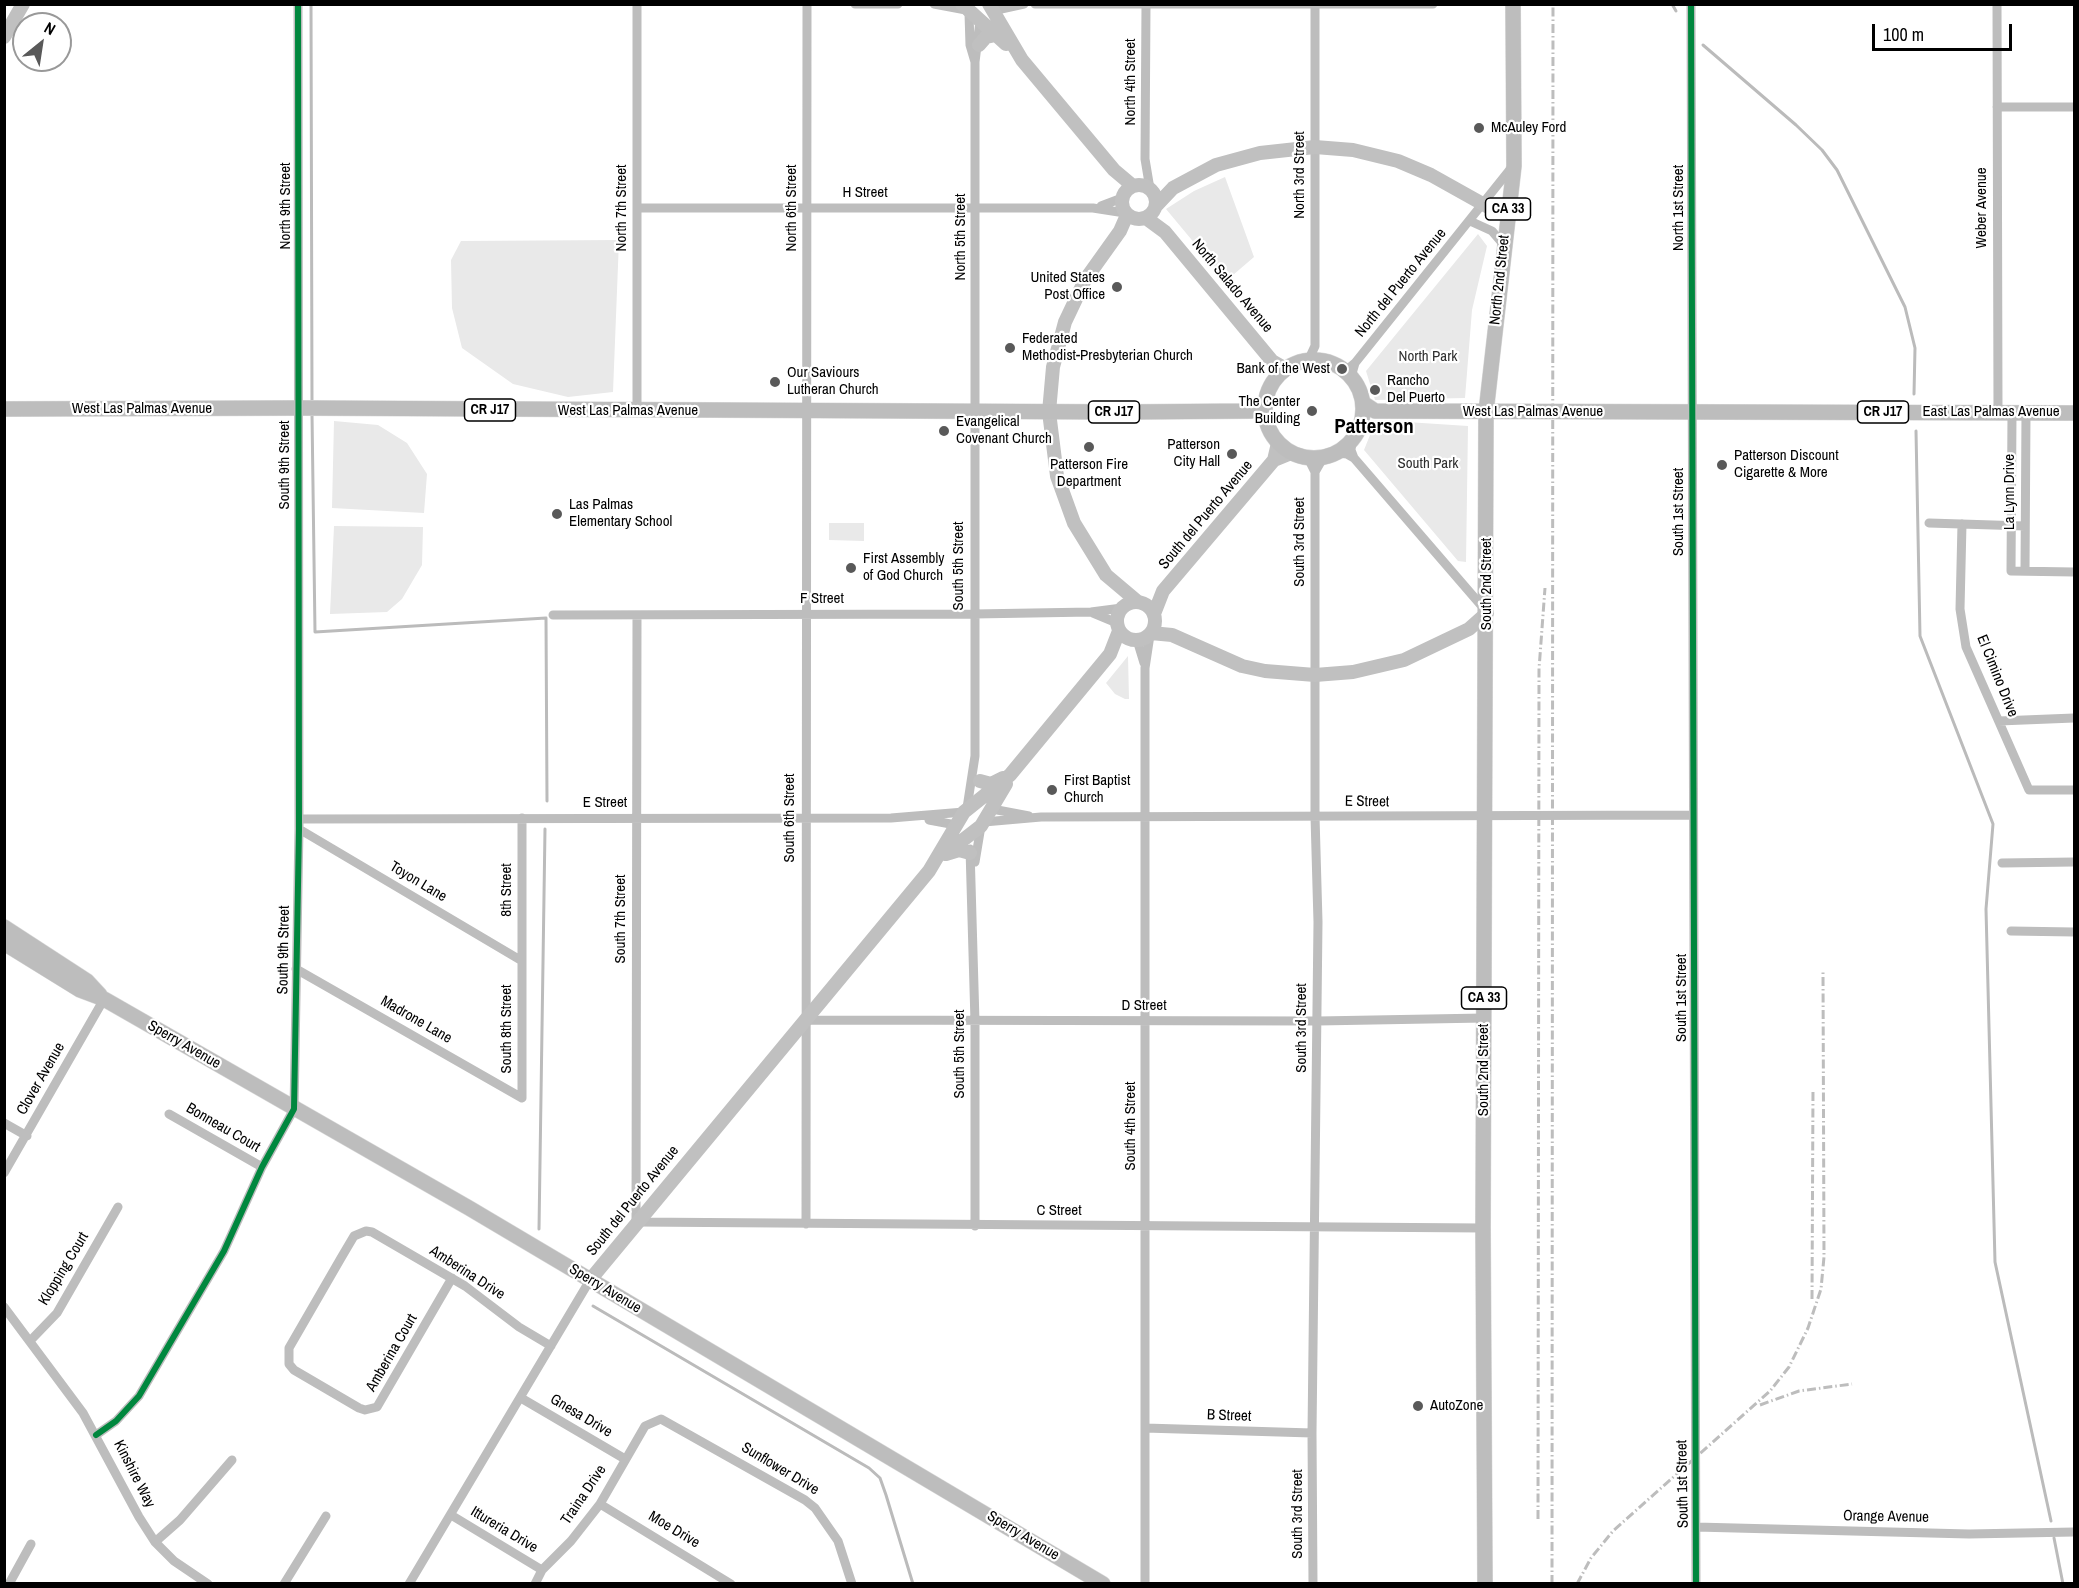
<!DOCTYPE html>
<style>
body{margin:0}
#map{position:relative;width:2079px;height:1588px;overflow:hidden;background:#fff;font-family:"Archivo Narrow",sans-serif}
canvas{display:block}
.frame{position:absolute;inset:0;border:6px solid #000;pointer-events:none}
.north{position:absolute;left:12px;top:12px;width:60px;height:60px;box-sizing:border-box;background:#fff;border:2px solid #999;border-radius:50%;rotate:30deg;font-size:16px;font-weight:700;line-height:24px;text-align:center;color:#000}
.north::after{content:'';display:block;margin:auto;width:21px;height:27px;background:#595959;clip-path:polygon(50% 0,100% 100%,50% 72%,0 100%)}
.scale{position:absolute;left:1872px;top:24px;width:140px;height:27px;box-sizing:border-box;border:3px solid #000;border-top:0;padding-left:8px;font-size:18px;line-height:21px;white-space:nowrap;color:#000;-webkit-text-stroke:4px #fff;paint-order:stroke}
</style>
<div id="map">
<canvas width="2079" height="1588"></canvas>
<div class="frame"></div>
<div class="north">N</div>
<div class="scale">100 m</div>
</div>
<script>
const ctx = document.querySelector('canvas').getContext('2d');
ctx.lineJoin = 'round';
function paint(path, color) { ctx.fillStyle = color; ctx.fill(path, 'evenodd'); }
const poly = rows => new Path2D(rows.map(r => 'M' + r).join(''));
function stroke(path, color, width, dash) { ctx.strokeStyle = color; ctx.lineWidth = width; ctx.lineCap = dash ? 'butt' : 'round'; ctx.setLineDash(dash || []); ctx.stroke(path); }
function label(font, color, halo, rows, align = 'center') {
  ctx.font = font + ' "Archivo Narrow",sans-serif'; ctx.lineWidth = 4.5; ctx.setLineDash([]); ctx.textBaseline = 'middle'; ctx.strokeStyle = halo; ctx.fillStyle = color; for (const [text, x, y, turn = 0] of rows) {
    ctx.save(); ctx.translate(x, y); ctx.rotate((+turn || 0) * Math.PI / 180); ctx.textAlign = isNaN(turn) ? turn : align; if (halo) ctx.strokeText(text, 0, 0); ctx.fillText(text, 0, 0); ctx.restore();
  }
}
const green = poly([
 [1225,177,1254,257,1226,281,1166,209,1194,191],
 [1478,234,1487,246,1472,310,1465,398,1375,400,1366,371],
 [619,240,613,392,568,397,513,384,462,348,452,308,451,260,461,241],
 [1376,420,1468,426,1466,562,1458,561,1364,450],
 [334,421,378,425,407,443,427,474,424,513,332,508],
 [829,523,864,523,864,541,829,540],
 [334,526,423,527,422,565,402,599,387,612,330,614],
 [1128,656,1129,699,1125,699,1115,694,1106,683]
]);
const stream = poly([
 [311,4,312,404],
 [1672,4,1676,11],
 [1703,45,1796,125,1822,150,1837,170,1905,307,1915,348,1914,394],
 [312,414,315,632,546,618,547,801],
 [1916,431,1920,636,1993,824,1986,909,1995,1262,2051,1521],
 [539,1229,545,829],
 [593,1306,869,1468,880,1478,886,1495,913,1584],
 [2054,1538,2063,1584]
]);
const street = poly([
 [637,4,637,412],
 [855,4,898,4],
 [934,4,966,10],
 [1035,4,1433,4],
 [1146,4,1145,159,1150,189],
 [1691,4,1696,1584],
 [1997,4,1998,412],
 [992,11,1024,4],
 [969,13,970,45,975,62],
 [1997,107,2074,107],
 [1101,206,1122,198],
 [637,208,1093,208,1125,213],
 [1470,221,1492,231,1504,245],
 [1308,361,1315,346,1315,4],
 [1340,368,1349,368,1355,363],
 [1351,377,1355,363,1512,167],
 [2012,413,2011,571,2074,572],
 [1352,441,1351,450,1354,458,1486,611],
 [1337,453,1347,454,1354,458],
 [1308,458,1315,472,1315,816,1318,922,1312,1433,1313,1584],
 [1315,472,1323,458],
 [1929,523,2025,526],
 [1962,524,1960,609,1966,647,2029,790,2074,790],
 [2025,571,2026,413],
 [1093,613,1117,623],
 [553,615,974,614,1091,612,1122,608],
 [637,615,636,1222,1483,1228],
 [1137,640,1144,663],
 [1999,721,2074,718],
 [967,808,975,756,975,62,980,21],
 [992,809,1029,816],
 [299,819,891,818,964,812],
 [929,820,956,825],
 [984,822,1041,817,1693,815],
 [299,829,522,961],
 [970,849,975,1022,975,1226],
 [975,862,981,826],
 [2002,863,2074,862],
 [2011,931,2074,932],
 [296,969,522,1098,522,818],
 [804,1020,1318,1021,1484,1018],
 [169,1114,262,1167],
 [4,1123,27,1136],
 [4,1173,104,999],
 [806,1224,807,4],
 [452,1278,377,1407,365,1410,359,1408,294,1370,289,1364,289,1348,341,1258,354,1236,366,1231,372,1232,465,1286,519,1327,551,1346],
 [4,1307,83,1413,139,1517,155,1542,174,1561,208,1584],
 [30,1341,57,1313,118,1207],
 [521,1398,625,1459],
 [1145,1428,1312,1433],
 [96,1435,116,1421,139,1396,224,1251,262,1167,294,1109,299,829,298,4],
 [600,1504,731,1584],
 [451,1515,542,1570],
 [1696,1527,1969,1534,2074,1532],
 [155,1542,180,1520,232,1460],
 [9,1584,31,1544],
 [284,1584,326,1516],
 [409,1584,590,1280],
 [535,1584,542,1570,571,1541,600,1504,645,1426,661,1419,805,1500,815,1508,838,1541,852,1584],
 [1145,1584,1145,668,1150,635]
]);
const secondary = poly([
 [962,4,1006,44],
 [989,4,1022,60,1114,170,1133,186],
 [4,37,23,4],
 [979,45,986,37,996,35],
 '1122 202a17 17 0 1 1 34 0a17 17 0 1 1-34 0Z',
 [1156,206,1173,188,1216,165,1260,153,1315,147,1353,150,1398,161,1431,175,1490,208,1508,212],
 [1127,215,1120,231,1085,280,1065,322,1053,367,1049,412,1057,476,1074,523,1106,575,1138,602],
 [1146,218,1165,232,1272,361,1286,369],
 [1274,460,1291,453],
 '1117 621a19 19 0 1 1 38 0a19 19 0 1 1-38 0Z',
 [1154,614,1163,591,1274,460,1278,443],
 [1151,633,1172,635,1242,666,1265,671,1315,675,1353,672,1404,660,1469,629,1487,613],
 [980,781,991,784,1003,778],
 [945,854,981,826,1006,784],
 [946,854,959,850,970,853],
 [590,1280,929,871,964,812,1010,775,1110,654,1119,631]
]);
const primary = poly([
 '1265 409a49 49 0 1 1 98 0a49 49 0 1 1-98 0Z',
 [1363,403,1375,411,2074,413],
 [4,409,300,408,1124,412,1251,411,1265,404],
 [4,927,87,981,100,995],
 [4,943,80,990,104,999,469,1208,1103,1584],
 [1485,1584,1483,1228,1486,412,1514,166,1513,4]
]);
const rail = poly([
 [1812,1299,1813,1089],
 [1760,1405,1799,1391,1852,1384],
 [1538,1519,1539,669,1545,588],
 [1552,1584,1553,4],
 [1577,1584,1591,1558,1613,1531,1770,1391,1789,1367,1808,1328,1821,1289,1824,1257,1823,971]
]);
const cycleway = poly([
 [1691,4,1696,1584],
 [96,1435,116,1421,139,1396,224,1251,262,1167,294,1109,299,829,298,4]
]);
const markers = [
 [1479,128,6,"#595959"],
 [1117,287,6,"#595959"],
 [1010,348,6,"#595959"],
 [1342,369,6,"#595959"],
 [775,382,6,"#595959"],
 [1375,390,6,"#595959"],
 [1312,411,6,"#595959"],
 [944,431,6,"#595959"],
 [1089,447,6,"#595959"],
 [1232,454,6,"#595959"],
 [1722,465,6,"#595959"],
 [557,514,6,"#595959"],
 [851,568,6,"#595959"],
 [1052,790,6,"#595959"],
 [1418,1406,6,"#595959"]
];
const shields = [
 [1508,209,45],
 [490,410,51],
 [1114,412,51],
 [1883,412,51],
 [1484,998,45]
];
const shieldNames = [
 ["CA 33",1508,209],
 ["CR J17",490,410],
 ["CR J17",1114,412],
 ["CR J17",1883,412],
 ["CA 33",1484,998]
];
const streetNames = [
 ["North 4th Street",1131,82,-90],
 ["North 3rd Street",1300,175,-90],
 ["H Street",865,193],
 ["North 9th Street",286,206,-90],
 ["North 7th Street",622,208,-90],
 ["North 6th Street",792,208,-90],
 ["North 1st Street",1679,208,-90],
 ["Weber Avenue",1982,208,-90],
 ["North 5th Street",961,237,-90],
 ["North 2nd Street",1500,280,-84],
 ["North del Puerto Avenue",1401,283,-51],
 ["North Salado Avenue",1232,286,50],
 ["West Las Palmas Avenue",142,409],
 ["West Las Palmas Avenue",628,411],
 ["West Las Palmas Avenue",1533,412],
 ["East Las Palmas Avenue",1991,412],
 ["South 9th Street",285,465,-90],
 ["La Lynn Drive",2010,492,-90],
 ["South 1st Street",1679,512,-90],
 ["South del Puerto Avenue",1206,515,-50],
 ["South 3rd Street",1300,542,-90],
 ["South 5th Street",959,566,-90],
 ["South 2nd Street",1487,584,-90],
 ["F Street",822,599],
 ["El Cimino Drive",1997,676,68],
 ["E Street",1367,802,1],
 ["E Street",605,803],
 ["South 6th Street",790,818,-90],
 ["Toyon Lane",418,882,31],
 ["8th Street",507,890,-90],
 ["South 7th Street",621,919,-90],
 ["South 9th Street",284,950,-89],
 ["South 1st Street",1682,998,-90],
 ["D Street",1144,1006],
 ["Madrone Lane",416,1020,30],
 ["South 3rd Street",1302,1028,-90],
 ["South 8th Street",507,1029,-90],
 ["Sperry Avenue",184,1045,30],
 ["South 5th Street",960,1054,-90],
 ["South 2nd Street",1484,1070,-90],
 ["Clover Avenue",41,1079,-60],
 ["South 4th Street",1131,1126,-90],
 ["Bonneau Court",223,1128,30],
 ["South del Puerto Avenue",633,1201,-51],
 ["C Street",1059,1211],
 ["Klopping Court",64,1269,-59],
 ["Amberina Drive",467,1273,33],
 ["Sperry Avenue",605,1289,31],
 ["Amberina Court",392,1353,-60],
 ["Gnesa Drive",581,1416,31],
 ["B Street",1229,1416,2],
 ["Sunflower Drive",780,1469,31],
 ["Kinshire Way",134,1474,63],
 ["South 1st Street",1683,1484,-91],
 ["Traina Drive",584,1495,-56],
 ["South 3rd Street",1298,1514,-90],
 ["Orange Avenue",1886,1517,1],
 ["Ittureria Drive",504,1530,31],
 ["Moe Drive",674,1530,31],
 ["Sperry Avenue",1023,1536,31]
];
const poiNames = [
 ["McAuley Ford",1491,128],
 ["United States",1105,278,"right"],
 ["Post Office",1105,295,"right"],
 ["Federated",1022,339],
 ["Methodist-Presbyterian Church",1022,356],
 ["Bank of the West",1330,369,"right"],
 ["Our Saviours",787,373],
 ["Lutheran Church",787,390],
 ["Rancho",1387,381],
 ["Del Puerto",1387,398],
 ["The Center",1300,402,"right"],
 ["Building",1300,419,"right"],
 ["Evangelical",956,422],
 ["Covenant Church",956,439],
 ["Patterson",1220,445,"right"],
 ["City Hall",1220,462,"right"],
 ["Patterson Discount",1734,456],
 ["Cigarette & More",1734,473],
 ["Patterson Fire",1089,465,"center"],
 ["Department",1089,482,"center"],
 ["Las Palmas",569,505],
 ["Elementary School",569,522],
 ["First Assembly",863,559],
 ["of God Church",863,576],
 ["First Baptist",1064,781],
 ["Church",1064,798],
 ["AutoZone",1430,1406]
];
const parkNames = [
 ["North Park",1428,357],
 ["South Park",1428,464]
];
const districtNames = [
 ["Patterson",1374,427]
];
paint(green, '#e9e9e9');
stroke(stream, '#bbb', 3);
stroke(primary, '#dbdbdb', 16);
stroke(street, '#bdbdbd', 9);
stroke(secondary, '#c0c0c0', 14);
stroke(primary, '#bdbdbd', 15);
stroke(rail, '#bdbdbd', 3, [9, 3, 1.5, 3]);
stroke(cycleway, '#00873e', 6);
for (const [x, y, r, color] of markers) { const dot = new Path2D(); dot.arc(x, y, r, 0, 2 * Math.PI); ctx.fillStyle = color; ctx.fill(dot); stroke(dot, '#fff', 2); }
for (const [x, y, w] of shields) { const box = new Path2D(); box.roundRect(x - w / 2, y - 11, w, 22, 4.5); ctx.fillStyle = '#fff'; ctx.fill(box); stroke(box, '#000', 1.5); }
label('bold 14px', '#000', null, shieldNames);
label('15px', '#000', '#fff', streetNames);
label('15px', '#000', '#fff', poiNames, 'left');
label('15px', '#2e2e2e', '#fff', parkNames);
label('bold 21px', '#000', '#fff', districtNames);
</script>
